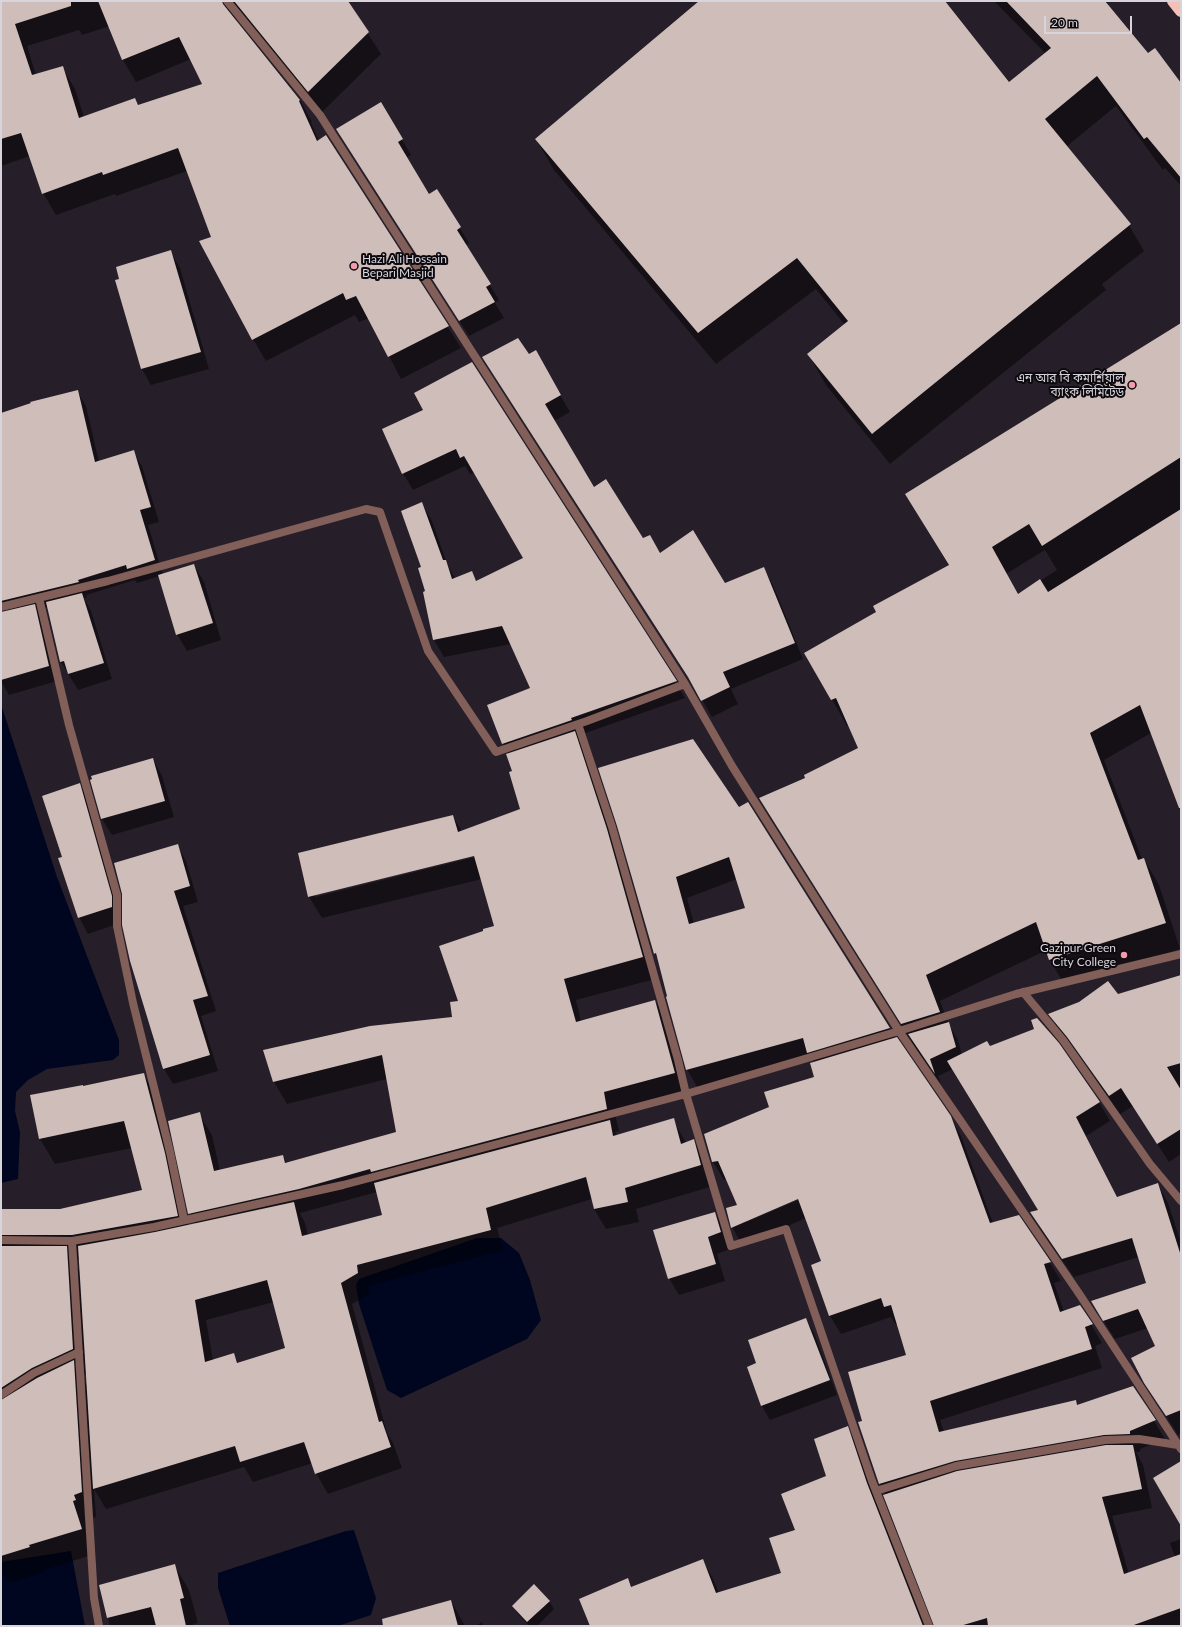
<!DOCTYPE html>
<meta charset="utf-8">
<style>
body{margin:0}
#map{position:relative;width:1182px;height:1627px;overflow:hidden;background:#261f29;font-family:Lato,sans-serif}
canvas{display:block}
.frame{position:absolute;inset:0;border:2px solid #d8d4db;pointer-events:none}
.scale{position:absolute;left:1044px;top:16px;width:88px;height:18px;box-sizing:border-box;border:2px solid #d8d4db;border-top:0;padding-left:5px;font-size:12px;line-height:14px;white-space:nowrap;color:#d8d4db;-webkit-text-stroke:3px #0d0a0f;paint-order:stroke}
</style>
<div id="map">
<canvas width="1182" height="1627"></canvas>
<div class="frame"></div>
<div class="scale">20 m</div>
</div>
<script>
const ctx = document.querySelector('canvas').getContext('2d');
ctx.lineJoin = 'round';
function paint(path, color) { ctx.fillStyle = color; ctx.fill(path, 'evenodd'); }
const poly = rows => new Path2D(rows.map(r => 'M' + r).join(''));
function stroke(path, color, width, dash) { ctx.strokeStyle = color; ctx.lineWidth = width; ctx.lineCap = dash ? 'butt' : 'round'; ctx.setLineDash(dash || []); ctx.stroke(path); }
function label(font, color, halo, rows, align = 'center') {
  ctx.font = font + ' Lato,"Noto Sans Bengali",sans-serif'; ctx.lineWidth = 4; ctx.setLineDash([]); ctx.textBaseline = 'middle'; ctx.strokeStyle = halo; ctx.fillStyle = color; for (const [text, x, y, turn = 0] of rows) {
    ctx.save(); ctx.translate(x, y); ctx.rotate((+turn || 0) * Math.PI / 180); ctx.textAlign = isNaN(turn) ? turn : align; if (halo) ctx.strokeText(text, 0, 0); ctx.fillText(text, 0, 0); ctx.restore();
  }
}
const water = poly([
 [1,704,57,877,119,1040,119,1055,113,1060,47,1069,28,1080,16,1092,15,1111,20,1132,18,1179,1,1183],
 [477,1238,501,1238,519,1253,530,1280,541,1320,527,1339,401,1398,387,1390,359,1304,356,1285,359,1279],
 [354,1530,376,1598,371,1615,338,1626,230,1626,218,1588,218,1573,346,1531],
 [71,1551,85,1626,1,1626,1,1562]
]);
const shadow = poly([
 [1,1,347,1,381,54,321,113,240,17,235,21,300,100,312,122,311,123,319,141,326,136,461,348,401,379,369,318,359,322,355,315,266,361,253,339,187,171,116,196,115,194,56,215,43,193,30,156,1,166],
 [110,26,123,60,136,82,191,59,203,84,139,106,135,99,84,117,75,89,62,67,36,75,27,46,79,30,82,35],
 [701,1,944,1,1009,84,1046,54,994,1,1106,1,1110,8,1148,54,1181,85,1181,186,1165,168,1163,170,1116,106,1066,147,1126,220,1144,251,1102,284,1106,290,890,464,826,385,808,354,845,325,816,289,716,364,554,170,536,139],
 [381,104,411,155,406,158,428,195,436,190,469,243,466,246,499,300,495,303,504,318,469,336,337,130],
 [170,251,180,268,209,369,151,385,142,369,116,280],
 [1181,325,1181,811,1151,733,1104,760,1142,859,1144,859,1159,885,1180,949,1065,986,1050,960,1047,950,940,1001,949,1025,958,1040,962,1055,990,1047,1099,1102,1110,1121,1086,1136,1117,1197,1158,1185,1168,1203,1181,1243,1181,1433,1178,1435,1145,1382,1156,1346,1148,1328,1115,1339,1103,1320,1147,1283,1139,1257,1074,1277,1042,1231,1032,1213,1039,1211,953,1069,938,1076,941,1084,917,1050,760,799,807,779,859,749,849,725,847,726,806,653,877,612,949,566,906,494],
 [1045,550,1057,570,1018,595,1006,574],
 [535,352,570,412,554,421,594,488,643,540,660,554,724,584,763,568,773,585,803,659,731,689,738,704,712,717,695,687,483,358,529,355],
 [472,364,685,698,580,735,581,738,578,739,587,754,655,979,576,1000,581,1021,655,1001,667,1022,687,1094,615,1114,619,1131,615,1132,618,1136,673,1120,686,1143,693,1140,705,1161,713,1186,636,1209,639,1222,606,1229,594,1209,592,1199,497,1228,503,1250,368,1286,370,1294,352,1304,387,1433,393,1443,402,1468,328,1494,316,1473,313,1463,253,1482,244,1467,106,1509,94,1489,96,1517,88,1520,95,1554,43,1570,43,1572,9,1583,2,1572,1,1572,1,1210,60,1210,143,1191,132,1148,55,1164,40,1139,83,1087,143,1074,158,1099,179,1179,188,1226,196,1224,189,1213,199,1114,212,1135,220,1171,283,1156,287,1163,397,1132,387,1079,287,1104,274,1082,265,1051,453,1018,484,931,495,926,482,879,322,918,309,897,299,854,453,816,462,832,522,810,509,754,503,744,488,705,531,689,511,644,444,657,434,640,424,592,426,592,422,568,422,504,432,521,447,564,455,578,471,572,477,582,524,559,475,473,470,474,465,466,413,490,403,473,383,430,424,411],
 [479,854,479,856,315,897,315,895],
 [377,1192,383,1216,308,1235,305,1223,300,1213],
 [74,1260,80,1260,80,1272],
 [274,1302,287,1349,239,1364,233,1354,213,1360,206,1320],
 [87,1374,87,1386,82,1376],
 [77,391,86,406,99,462,133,452,142,466,159,522,148,525,163,575,194,565,204,582,221,640,187,651,177,634,160,576,137,583,135,580,86,595,87,597,84,598,91,611,112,679,78,690,61,662,48,607,37,609,43,620,57,681,9,695,1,681,1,414],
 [153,759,162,776,174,817,112,835,102,819,91,780],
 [79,784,89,801,120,923,88,934,79,917,63,858],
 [748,804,896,1039,950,1116,961,1136,993,1223,1018,1217,1050,1263,1061,1281,1054,1283,1064,1312,1080,1306,1102,1343,1095,1346,1102,1368,940,1420,944,1432,1075,1401,1078,1406,1133,1387,1165,1439,1140,1449,1140,1452,1136,1452,1143,1465,1152,1508,1112,1516,1129,1574,1175,1557,1170,1543,1181,1539,1181,1626,935,1626,886,1495,880,1484,859,1423,863,1421,908,1356,898,1324,896,1325,891,1317,841,1334,830,1316,822,1262,806,1218,743,1246,732,1227,738,1205,727,1179,724,1180,713,1162,705,1135,770,1107,815,1078,814,1063,812,1059,699,1090,687,1069,659,961,655,954,618,825,738,808],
 [737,879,746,908,694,924,687,898],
 [802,1196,803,1198,746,1222,746,1220],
 [177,845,186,861,198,902,183,906,216,1011,201,1016,218,1071,173,1084,164,1069,131,960],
 [1181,976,1181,1154,1169,1162,1133,1106,1120,1114,1080,1056,1060,1033,1050,1014],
 [715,1213,724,1229,730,1249,717,1254,725,1281,679,1295,669,1278],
 [806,1319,814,1333,837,1395,770,1420,762,1406,748,1368,758,1364],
 [847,1428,858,1446,926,1626,592,1626,627,1580,632,1588,703,1561,713,1579,719,1593,782,1574,797,1530,827,1477],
 [174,1565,189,1590,198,1623,193,1624,194,1626,110,1626,100,1585],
 [451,1601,465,1626,427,1626],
 [549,1601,554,1609,537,1626,529,1626,518,1614,513,1606],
 [481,1622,484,1626,477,1626]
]);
const building = poly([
 [1,1,71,1,71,6,15,24,32,75,63,66,79,118,135,98,138,105,202,84,179,37,122,60,98,1,222,1,223,4,300,100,299,101,317,141,326,135,449,326,388,357,356,296,346,300,343,293,252,340,199,241,211,237,178,148,103,175,102,172,42,194,21,133,1,139],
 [234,1,348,1,369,32,308,92],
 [699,1,945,1,1009,82,1051,48,1006,1,1105,1,1148,53,1155,48,1181,83,1181,178,1147,137,1144,139,1097,76,1045,119,1131,224,872,434,807,354,848,321,797,258,698,333,535,139],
 [381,102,403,139,398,142,429,194,437,189,461,227,457,230,491,284,486,287,495,302,459,321,336,129],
 [171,250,201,352,141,369,115,280,119,279,116,267],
 [1181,323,1181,457,1042,546,1029,524,992,547,1018,594,1040,579,1048,592,1181,509,1181,808,1179,808,1140,705,1090,733,1138,860,1144,858,1166,923,1049,960,1036,922,926,975,940,1012,901,1024,759,798,805,778,804,775,858,748,836,698,831,700,804,653,876,612,873,606,949,565,905,494],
 [518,338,529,354,536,350,561,395,545,404,594,487,606,479,643,538,650,535,660,553,693,530,725,583,764,567,795,643,723,672,730,687,701,701,688,677,482,357],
 [472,362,677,681,571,718,572,720,502,744,487,705,530,688,502,626,433,640,423,592,425,591,418,568,421,567,401,511,422,502,443,560,446,560,452,579,472,571,476,581,523,558,464,456,460,458,456,449,402,474,382,429,423,410,414,393],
 [78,390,95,462,134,450,151,507,140,510,155,560,127,569,126,565,78,580,79,582,1,601,1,413,31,403,30,402],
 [194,564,213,623,176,635,158,575],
 [82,593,104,663,68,674,64,661,60,662,46,602],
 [35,604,49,666,1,680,1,612],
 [575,731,607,829,643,957,564,979,576,1022,655,1000,675,1073,604,1092,607,1109,371,1172,370,1169,299,1189,188,1214,168,1121,200,1112,214,1171,283,1155,285,1163,396,1132,382,1055,273,1082,263,1050,370,1026,452,1017,450,1002,458,1001,439,946,483,931,483,929,494,926,474,856,308,897,298,853,453,815,458,832,520,809,509,772,512,771,506,754],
 [693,739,739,807,748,802,890,1028,807,1053,803,1038,686,1070,666,997,667,996,656,953,654,954,617,826,598,768],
 [729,857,745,908,689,924,676,877],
 [153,758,165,801,101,819,90,780,92,779,91,776],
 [80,783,112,896,112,907,78,918,58,858,62,857,42,796],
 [178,844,190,886,174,891,208,996,193,1000,210,1055,163,1069,130,961,122,925,122,894,114,863],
 [1181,975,1181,1063,1167,1067,1181,1090,1181,1129,1157,1144,1121,1088,1109,1096,1067,1037,1048,1014,1079,1002,1108,981,1118,994],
 [1037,1018,1059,1043,1100,1102,1076,1117,1117,1197,1158,1183,1181,1256,1181,1410,1166,1416,1144,1383,1131,1358,1155,1346,1138,1309,1103,1321,1091,1301,1146,1283,1132,1238,1062,1259,1030,1212,1038,1210,947,1061,987,1041,990,1046,1034,1029,1031,1020],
 [949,1022,956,1047,930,1059,935,1074,908,1034],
 [897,1037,951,1116,990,1223,1019,1215,1051,1262,1044,1264,1060,1312,1080,1305,1093,1324,1085,1327,1092,1349,930,1401,939,1432,1076,1400,1077,1405,1133,1386,1156,1420,1130,1431,1130,1434,1104,1435,955,1461,879,1484,858,1422,862,1421,848,1372,906,1355,891,1305,884,1307,881,1298,829,1316,811,1265,821,1261,798,1199,731,1228,726,1208,737,1205,718,1161,712,1162,704,1134,769,1107,764,1092,814,1077,810,1063],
 [144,1073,165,1153,178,1216,72,1235,1,1235,1,1209,60,1209,142,1190,124,1121,39,1139,30,1095,83,1085,83,1086],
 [674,1118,681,1144,694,1139,701,1165,625,1188,628,1202,594,1209,586,1177,486,1208,491,1230,357,1265,358,1273,341,1283,379,1422,382,1421,391,1447,315,1474,304,1442,240,1462,235,1446,93,1489,78,1246,155,1232,294,1202,302,1236,382,1215,374,1183,610,1120,613,1136],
 [267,1280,285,1348,237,1363,234,1353,205,1362,195,1300],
 [715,1212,721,1232,708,1237,716,1264,668,1279,653,1230],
 [1,1246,67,1246,73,1349,32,1368,1,1388],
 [806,1318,830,1380,761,1406,747,1367,756,1363,748,1340],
 [74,1360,82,1492,74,1495,76,1500,73,1501,82,1529,29,1545,30,1547,1,1556,1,1400,37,1378],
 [848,1426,867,1483,923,1626,590,1626,579,1599,628,1578,631,1587,703,1559,716,1593,781,1573,769,1538,795,1530,781,1494,826,1476,814,1439],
 [1106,1445,1133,1445,1142,1489,1102,1497,1124,1574,1181,1554,1181,1608,1131,1626,988,1626,987,1618,960,1626,934,1626,883,1495,957,1471],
 [1181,1461,1181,1526,1153,1478],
 [175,1564,184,1598,180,1599,186,1626,156,1626,151,1607,107,1618,99,1585],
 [534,1584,550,1601,527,1622,512,1606],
 [451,1600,458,1626,383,1626,382,1619]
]);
const street = poly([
 [227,1,320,115,685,684,732,766,899,1031,1080,1295,1181,1449],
 [39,598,69,725,117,895,117,926,133,1003,170,1152,184,1220],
 [1,607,108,581,366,509,380,512,428,651,496,752,587,721,685,684],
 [578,724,612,827,678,1060,686,1094,731,1246,786,1229,872,1481,929,1626],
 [1023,992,1063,1040,1150,1164,1181,1201],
 [1,1240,72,1241,154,1227,343,1185,686,1094,899,1031,1016,994,1181,954],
 [72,1241,94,1598,99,1626],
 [1,1395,34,1373,79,1352],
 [876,1491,956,1466,1105,1440,1139,1439,1178,1445]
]);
const highway = poly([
 [1173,1,1181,11]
]);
const markers = [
 [354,266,4,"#f39aab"],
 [1132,385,4,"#f39aab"],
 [1124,955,4,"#f39aab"]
];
const poiNames = [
 ["Hazi Ali Hossain",362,259,"left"],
 ["Bepari Masjid",362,273,"left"],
 ["এন আর বি কমার্শিয়াল",1124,378],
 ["ব্যাংক লিমিটেড",1124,392],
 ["Gazipur Green",1116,948],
 ["City College",1116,962]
];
paint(water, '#000620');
paint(shadow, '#0007');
paint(building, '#cebdb9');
stroke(street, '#825f59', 8);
stroke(highway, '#f4bfb5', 12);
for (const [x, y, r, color] of markers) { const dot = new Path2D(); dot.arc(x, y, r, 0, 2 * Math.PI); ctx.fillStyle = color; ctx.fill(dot); stroke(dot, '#0d0a0f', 1.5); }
label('12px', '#d8d4db', '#0d0a0f', poiNames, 'right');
</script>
